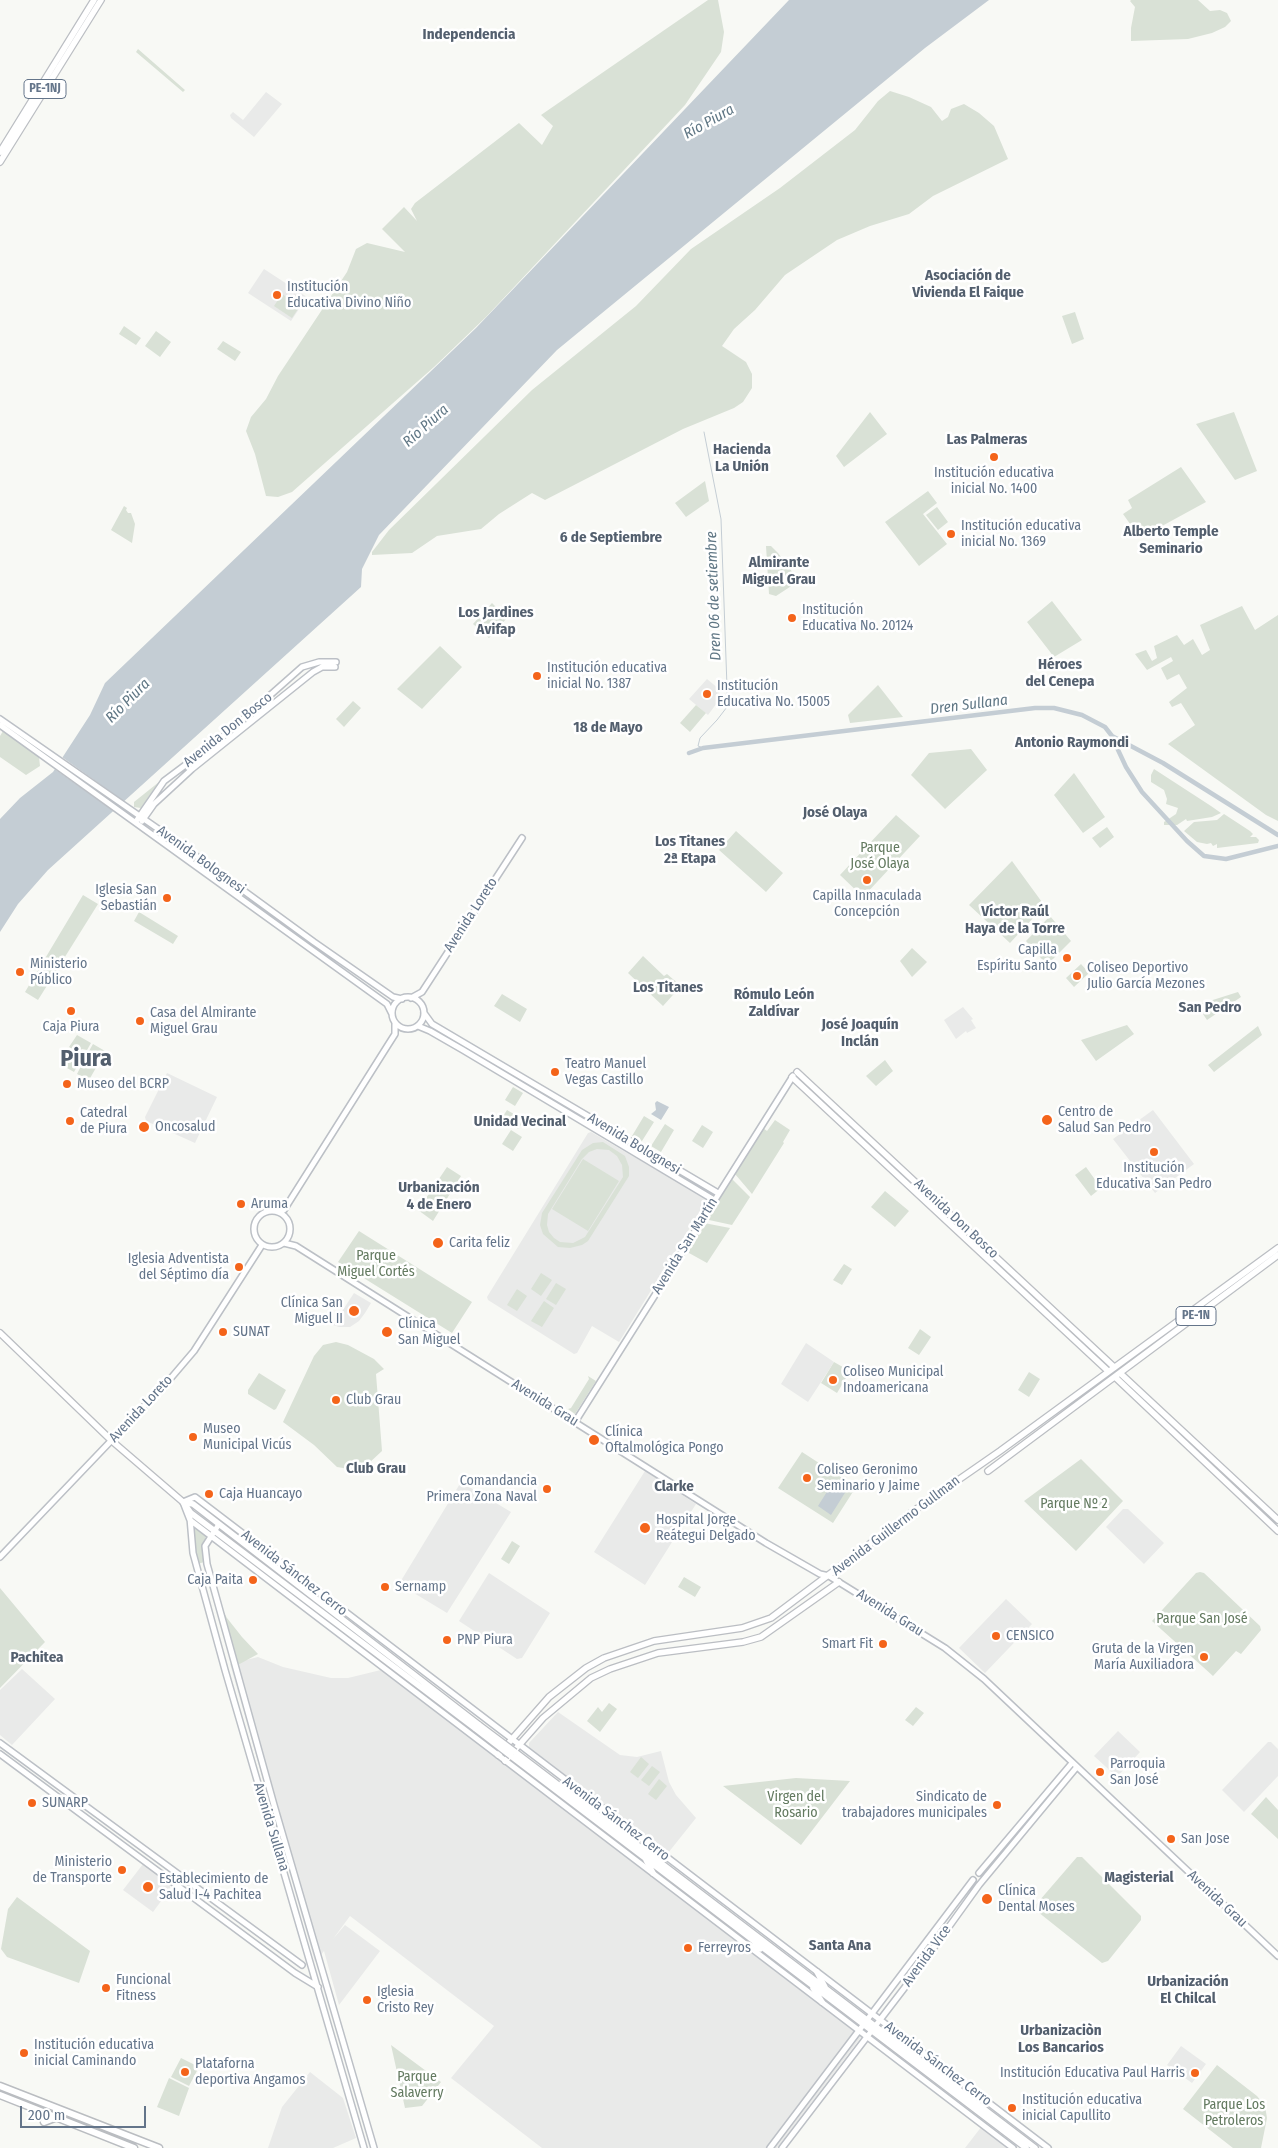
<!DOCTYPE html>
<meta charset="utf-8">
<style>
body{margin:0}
#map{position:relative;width:1278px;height:2148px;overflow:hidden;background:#f8f9f5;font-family:"Fira Sans Condensed",sans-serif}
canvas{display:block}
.scale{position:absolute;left:20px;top:2106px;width:126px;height:22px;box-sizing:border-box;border:2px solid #64758a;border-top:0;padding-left:6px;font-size:15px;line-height:18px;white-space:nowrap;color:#64758a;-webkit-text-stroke:4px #fff;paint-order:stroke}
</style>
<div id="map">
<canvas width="1278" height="2148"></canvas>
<div class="scale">200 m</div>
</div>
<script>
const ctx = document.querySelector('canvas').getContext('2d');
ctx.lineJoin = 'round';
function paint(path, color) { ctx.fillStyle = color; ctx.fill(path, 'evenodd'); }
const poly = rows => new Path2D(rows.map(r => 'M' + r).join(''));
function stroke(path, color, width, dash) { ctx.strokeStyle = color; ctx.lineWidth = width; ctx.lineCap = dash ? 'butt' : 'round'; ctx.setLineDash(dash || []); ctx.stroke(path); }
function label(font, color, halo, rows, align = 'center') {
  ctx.font = font + ' "Fira Sans Condensed",sans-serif'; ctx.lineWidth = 5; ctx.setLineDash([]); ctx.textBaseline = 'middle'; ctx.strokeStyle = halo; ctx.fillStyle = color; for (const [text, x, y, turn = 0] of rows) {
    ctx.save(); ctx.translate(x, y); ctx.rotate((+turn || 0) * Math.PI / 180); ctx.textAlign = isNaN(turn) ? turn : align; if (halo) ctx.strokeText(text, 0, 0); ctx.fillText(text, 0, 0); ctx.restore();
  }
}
const built = poly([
 [266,92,282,104,254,137,231,118,230,115,233,112,243,120],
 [264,269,307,297,291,321,248,293],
 [707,679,719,689,720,699,708,715,689,699],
 [963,1007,973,1019,971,1020,976,1028,967,1033,966,1031,956,1039,944,1020],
 [167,1073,217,1097,195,1143,146,1121,145,1117],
 [1153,1110,1194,1164,1155,1193,1113,1139],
 [591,1132,705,1198,706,1202,619,1342,592,1326,577,1353,574,1354,488,1300,487,1297,588,1133],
 [354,1293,371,1303,365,1313,359,1321,350,1327,339,1327,333,1325],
 [806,1343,834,1362,808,1402,781,1384],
 [645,1471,696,1504,645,1585,594,1552],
 [461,1482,511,1512,447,1613,399,1584],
 [1123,1509,1128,1509,1164,1543,1144,1564,1106,1527],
 [489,1573,550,1613,522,1658,517,1659,459,1621],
 [1006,1599,1032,1624,985,1673,959,1648],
 [258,1657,283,1667,331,1678,348,1678,389,1668,614,1848,862,2036,777,2148,542,2148,451,2078,494,2026,350,1916,333,1939,345,1925,380,1951,339,2005,324,1951,315,1962,230,1664],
 [22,1669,55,1699,12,1745,0,1735,0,1690],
 [558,1712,620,1755,637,1757,661,1751,669,1782,676,1795,696,1818,668,1853,529,1747,529,1743],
 [1118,1731,1140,1752,1117,1777,1094,1756],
 [1268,1742,1271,1742,1278,1749,1278,1776,1244,1812,1222,1790],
 [143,1864,170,1885,170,1889,153,1912,123,1890],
 [1181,2046,1206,2064,1192,2083,1167,2065],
 [310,2072,343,2098,356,2138,333,2148,268,2148,282,2107],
 [982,2126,1011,2148,965,2148]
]);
const green = poly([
 [708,0,718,0,724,32,721,52,685,105,486,317,434,367,292,492,278,497,266,496,255,454,246,431,251,417,266,399,278,376,347,272,356,249,367,243,405,252,382,229,404,207,417,221,411,209,415,203,519,123,542,145,553,126,541,115],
 [1131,0,1198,0,1210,11,1220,10,1227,13,1231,21,1225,27,1212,33,1188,39,1131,41,1131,28,1135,7,1130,1],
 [138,49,185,90,183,92,136,52],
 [890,91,909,97,931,107,942,121,948,117,951,109,964,104,979,113,994,126,1008,159,933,196,909,214,870,226,837,240,785,275,755,310,734,329,722,346,746,362,752,374,752,388,743,402,734,408,683,429,545,500,532,493,499,514,481,529,437,536,412,553,372,555,372,552,389,530,532,390,636,306,691,249,780,188,855,130,878,101],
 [282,294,300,306,292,318,274,306],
 [1075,312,1084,339,1072,344,1062,316],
 [124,326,141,338,136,345,119,334],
 [156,331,171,342,160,357,145,346],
 [223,341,241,352,235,361,217,349],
 [870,412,887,434,844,467,836,456],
 [1234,412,1257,471,1235,480,1196,424],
 [1181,467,1206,502,1140,538,1123,514,1132,508,1128,500],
 [705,481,709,501,686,517,675,503],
 [928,491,937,503,923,514,947,544,919,566,885,522],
 [124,506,127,508,126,510,128,513,131,513,135,524,132,543,111,530],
 [937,507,948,522,938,530,926,515],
 [766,546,771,546,778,553,799,581,776,596,769,594],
 [1052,601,1082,640,1054,657,1027,622],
 [492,603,507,618,489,638,473,624],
 [1242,606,1255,630,1278,615,1278,821,1266,815,1168,744,1195,725,1181,703,1172,707,1169,702,1187,688,1179,674,1167,680,1161,668,1173,661,1171,657,1147,670,1135,654,1146,650,1152,661,1157,658,1154,646,1177,635,1184,645,1193,639,1202,655,1210,650,1200,625],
 [440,646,462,667,422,709,397,689],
 [878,685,903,717,850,723,848,715],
 [353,701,361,708,344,727,336,719],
 [696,705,706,713,690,732,680,723],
 [3,731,7,732,39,757,40,766,26,775,0,757,0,736],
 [971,749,987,770,945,809,911,775,929,753],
 [1154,769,1211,806,1221,813,1212,817,1187,821,1186,819,1177,825,1164,825,1164,822,1176,814,1178,808,1166,804,1167,799,1164,790,1151,782,1151,775],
 [1074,773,1105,817,1083,833,1054,795],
 [159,782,141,808,134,807,134,802],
 [1224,814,1250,831,1253,834,1250,837,1256,837,1259,840,1258,843,1217,848,1217,844,1213,846,1211,843,1207,844,1197,842,1184,831,1194,822,1217,820],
 [896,815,920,836,863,897,840,875],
 [1107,827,1114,837,1100,848,1092,838],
 [736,831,783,873,766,892,719,850],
 [1012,861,1047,909,1034,917,1010,943,969,905],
 [83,895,98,904,38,1000,25,992],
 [139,912,178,936,173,944,134,921],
 [1050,916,1071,941,1047,965,1026,941],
 [912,948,927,962,912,977,900,961],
 [643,956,664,976,667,974,681,986,663,1006,628,973],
 [1081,964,1089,973,1074,987,1066,978],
 [1238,992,1241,997,1207,1020,1197,1005],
 [502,994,527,1009,520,1022,494,1006],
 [1127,1025,1134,1034,1096,1061,1081,1040],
 [1258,1026,1262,1035,1214,1072,1208,1065],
 [77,1035,91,1043,87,1050,82,1049,78,1052,69,1047],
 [93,1044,105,1051,98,1063,91,1059,89,1051],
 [68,1050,77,1054,76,1058,79,1063,74,1072,60,1064],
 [885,1060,893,1071,876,1086,866,1076],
 [90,1062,97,1066,89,1080,77,1074,82,1064,86,1065],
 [513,1087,523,1093,515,1106,505,1100],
 [507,1110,524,1120,518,1129,502,1118],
 [644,1116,654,1122,642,1141,632,1136],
 [775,1120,790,1130,783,1142,784,1143,752,1194,735,1174,763,1128,767,1131],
 [665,1124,674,1130,661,1152,651,1146],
 [702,1125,713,1132,703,1148,692,1141],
 [511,1130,522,1137,513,1151,502,1144],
 [603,1142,625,1156,629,1167,629,1176,588,1241,582,1245,570,1248,558,1247,543,1234,540,1225,542,1213,582,1150,593,1143],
 [597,1149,609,1150,617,1156,622,1165,623,1177,585,1237,573,1243,560,1242,554,1238,549,1232,547,1225,548,1214,582,1159,589,1152],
 [583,1159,619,1181,588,1231,552,1209],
 [447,1167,461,1176,433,1221,418,1210],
 [1086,1167,1101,1188,1091,1196,1075,1175],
 [732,1179,750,1197,732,1225,709,1220,708,1217],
 [885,1191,909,1211,895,1227,871,1207],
 [704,1223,730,1228,707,1263,689,1253,687,1250],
 [359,1231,472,1302,452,1333,338,1262],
 [844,1264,852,1269,842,1285,833,1280],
 [541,1273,552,1280,541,1296,531,1289],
 [556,1283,566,1289,556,1305,546,1299],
 [517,1289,527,1296,517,1311,507,1305],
 [544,1301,554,1308,542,1327,531,1321],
 [920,1329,931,1337,919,1355,908,1348],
 [336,1342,348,1345,374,1359,384,1369,376,1374,382,1451,368,1464,355,1470,337,1467,314,1445,283,1422,314,1356,323,1345],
 [834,1362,848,1370,849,1373,837,1393,821,1383],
 [1029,1372,1040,1379,1029,1397,1018,1390],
 [259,1373,286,1390,276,1409,274,1410,248,1394,248,1390],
 [588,1376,596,1381,575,1414,568,1409,571,1408,589,1379],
 [802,1452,856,1487,833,1523,778,1488],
 [1081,1459,1123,1501,1076,1551,1024,1501],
 [192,1525,206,1536,202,1550,204,1562,198,1564],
 [512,1541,520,1546,509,1564,501,1559],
 [1200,1572,1204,1573,1260,1626,1261,1630,1241,1654,1236,1651,1213,1676,1152,1621,1196,1573],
 [684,1577,701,1587,695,1597,678,1587],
 [0,1588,45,1642,0,1688],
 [216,1598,227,1618,242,1637,258,1654,236,1666],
 [609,1703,617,1709,600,1732,587,1721,598,1707,602,1712],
 [916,1707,924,1713,913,1726,905,1720],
 [641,1757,649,1764,638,1778,630,1772],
 [652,1766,660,1772,649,1786,641,1780],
 [796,1778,850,1781,801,1845,723,1786],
 [659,1779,667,1786,656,1800,648,1794],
 [1266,1797,1278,1810,1278,1839,1251,1814],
 [1077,1857,1082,1857,1141,1916,1141,1920,1108,1961,1102,1963,1033,1908],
 [17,1897,90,1951,79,1983,7,1957,1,1949,8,1909],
 [391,2045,441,2082,422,2106,405,2108],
 [181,2058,199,2067,189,2086,171,2077],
 [1217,2065,1257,2096,1265,2106,1267,2118,1261,2148,1233,2148,1183,2109],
 [169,2078,189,2088,179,2116,157,2107]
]);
const water = poly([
 [789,0,989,0,925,48,557,350,379,535,362,569,361,587,48,870,18,904,0,932,0,819,20,798,53,772,90,715,105,683,476,328],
 [657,1101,669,1107,661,1120,651,1114,656,1110,655,1103],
 [835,1479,848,1488,831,1515,818,1506]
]);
const pier = poly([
 [62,757,125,802,115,812,53,768]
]);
const stream = poly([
 [703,748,698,746,700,738,717,720,727,707,727,687,721,519,704,432]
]);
const canal = poly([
 [1112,737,1126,767,1142,792,1187,841,1204,856,1226,859,1278,846],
 [689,753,703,748,1035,708,1054,708,1082,715,1105,727,1112,736,1163,763,1278,835]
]);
const secondary = poly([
 [0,719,177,842,314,942,393,997,402,999],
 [0,725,387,1004,392,1014],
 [137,820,164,781,224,736,302,667,319,662,336,662],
 [142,821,154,804,192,769,313,672,322,667,335,667],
 '392 1013a16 16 0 1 1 32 0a16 16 0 1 1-32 0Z',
 [411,998,422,992,522,838],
 [424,1013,432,1024,718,1193],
 [418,1026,430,1031,463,1050,714,1200],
 '254 1229a18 18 0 1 1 36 0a18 18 0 1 1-36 0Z',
 [279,1212,284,1210,388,1045,395,1034,395,1023],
 [284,1243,296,1246,766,1543,820,1574,829,1576,945,1648,984,1679,1278,1956],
 [575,1422,793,1076],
 [190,1518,193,1553,225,1670,364,2148],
 [219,1524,205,1546,207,1564,274,1805,374,2148],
 [0,1557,171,1378,194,1351,262,1245],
 [0,1743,302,1965],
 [0,1754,295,1973,318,1987],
 [979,1873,1072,1763],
 [770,2148,973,1880],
 [782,2148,912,1978,979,1885,1076,1768],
 [1013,2148,190,1520,183,1502,195,1497,1048,2148]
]);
const primary = poly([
 [0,152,94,0],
 [0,162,101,0],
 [797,1072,1114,1367],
 [792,1077,1108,1371],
 [0,1333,112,1441,183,1502,191,1513,476,1729],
 [1120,1373,1278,1520],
 [1115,1377,1278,1531],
 [988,1471,1278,1255],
 [183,1502,193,1504,479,1725],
 [515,1752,1035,2148],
 [498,1755,549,1697,586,1668,604,1658,654,1641,742,1628,771,1618,915,1510,1000,1451,1278,1248],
 [511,1756,1026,2148],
 [505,1761,543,1718,591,1678,610,1669,658,1653,743,1642,761,1637,839,1582],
 [646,1860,653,1873],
 [746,1944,760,1949],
 [817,1972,825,1987],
 [813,1988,822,2002],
 [903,2047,918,2049]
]);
const highway = poly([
 [0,2086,159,2148],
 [0,2095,134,2148],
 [44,2122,57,2117]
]);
const primaryBridge = poly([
 [479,1725,515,1752],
 [476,1729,511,1756]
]);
const markers = [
 [277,295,5,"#f4641a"],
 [994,457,5,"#f4641a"],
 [951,534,5,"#f4641a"],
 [792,618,5,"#f4641a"],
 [537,676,5,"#f4641a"],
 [707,694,5,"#f4641a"],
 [867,880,5,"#f4641a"],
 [167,898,5,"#f4641a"],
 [1067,958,5,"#f4641a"],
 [20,972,5,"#f4641a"],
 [1077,976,5,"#f4641a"],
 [71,1011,5,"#f4641a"],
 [140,1021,5,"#f4641a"],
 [555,1072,5,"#f4641a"],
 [67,1084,5,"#f4641a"],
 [1047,1120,6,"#f4641a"],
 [70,1121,5,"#f4641a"],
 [144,1127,6,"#f4641a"],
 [1154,1152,5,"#f4641a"],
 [241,1204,5,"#f4641a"],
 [438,1243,6,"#f4641a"],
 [239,1267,5,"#f4641a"],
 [354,1311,6,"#f4641a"],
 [223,1332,5,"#f4641a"],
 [387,1332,6,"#f4641a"],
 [833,1380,5,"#f4641a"],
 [336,1400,5,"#f4641a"],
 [193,1437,5,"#f4641a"],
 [594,1440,6,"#f4641a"],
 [807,1478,5,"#f4641a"],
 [547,1489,5,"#f4641a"],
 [209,1494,5,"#f4641a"],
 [645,1528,6,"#f4641a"],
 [253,1580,5,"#f4641a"],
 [385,1587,5,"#f4641a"],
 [996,1636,5,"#f4641a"],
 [447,1640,5,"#f4641a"],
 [883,1644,5,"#f4641a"],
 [1204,1657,5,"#f4641a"],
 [1100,1772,5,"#f4641a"],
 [32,1803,5,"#f4641a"],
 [997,1805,5,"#f4641a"],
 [1171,1839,5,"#f4641a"],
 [122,1870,5,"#f4641a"],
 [148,1887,6,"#f4641a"],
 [987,1899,6,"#f4641a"],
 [688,1948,5,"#f4641a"],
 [106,1988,5,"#f4641a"],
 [367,2000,5,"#f4641a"],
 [24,2053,5,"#f4641a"],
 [185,2072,5,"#f4641a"],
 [1195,2073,5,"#f4641a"],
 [1012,2108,5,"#f4641a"]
];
const shields = [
 [45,89,42],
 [1196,1316,40]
];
const shieldNames = [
 ["PE-1NJ",45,89],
 ["PE-1N",1196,1316]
];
const poiNames = [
 ["Institución",287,287],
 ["Educativa Divino Niño",287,303],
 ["Institución educativa",994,473,"center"],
 ["inicial No. 1400",994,489,"center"],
 ["Institución educativa",961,526],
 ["inicial No. 1369",961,542],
 ["Institución",802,610],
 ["Educativa No. 20124",802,626],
 ["Institución educativa",547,668],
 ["inicial No. 1387",547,684],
 ["Institución",717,686],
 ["Educativa No. 15005",717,702],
 ["Iglesia San",157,890,"right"],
 ["Sebastián",157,906,"right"],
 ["Capilla Inmaculada",867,896,"center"],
 ["Concepción",867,912,"center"],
 ["Capilla",1057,950,"right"],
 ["Espíritu Santo",1057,966,"right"],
 ["Ministerio",30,964],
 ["Público",30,980],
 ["Coliseo Deportivo",1087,968],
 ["Julio García Mezones",1087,984],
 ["Casa del Almirante",150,1013],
 ["Miguel Grau",150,1029],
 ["Caja Piura",71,1027,"center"],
 ["Teatro Manuel",565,1064],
 ["Vegas Castillo",565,1080],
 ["Museo del BCRP",77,1084],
 ["Centro de",1058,1112],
 ["Salud San Pedro",1058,1128],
 ["Catedral",80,1113],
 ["de Piura",80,1129],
 ["Oncosalud",155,1127],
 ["Institución",1154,1168,"center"],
 ["Educativa San Pedro",1154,1184,"center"],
 ["Aruma",251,1204],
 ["Carita feliz",449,1243],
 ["Iglesia Adventista",229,1259,"right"],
 ["del Séptimo día",229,1275,"right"],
 ["Clínica San",343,1303,"right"],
 ["Miguel II",343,1319,"right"],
 ["Clínica",398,1324],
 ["San Miguel",398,1340],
 ["SUNAT",233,1332],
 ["Coliseo Municipal",843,1372],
 ["Indoamericana",843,1388],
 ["Club Grau",346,1400],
 ["Museo",203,1429],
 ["Municipal Vicús",203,1445],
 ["Clínica",605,1432],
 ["Oftalmológica Pongo",605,1448],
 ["Coliseo Geronimo",817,1470],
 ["Seminario y Jaime",817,1486],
 ["Comandancia",537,1481,"right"],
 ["Primera Zona Naval",537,1497,"right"],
 ["Caja Huancayo",219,1494],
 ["Hospital Jorge",656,1520],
 ["Reátegui Delgado",656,1536],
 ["Caja Paita",243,1580,"right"],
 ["Sernamp",395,1587],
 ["CENSICO",1006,1636],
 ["PNP Piura",457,1640],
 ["Smart Fit",873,1644,"right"],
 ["Gruta de la Virgen",1194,1649,"right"],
 ["María Auxiliadora",1194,1665,"right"],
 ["Parroquia",1110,1764],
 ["San José",1110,1780],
 ["Sindicato de",987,1797,"right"],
 ["trabajadores municipales",987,1813,"right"],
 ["SUNARP",42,1803],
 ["San Jose",1181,1839],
 ["Ministerio",112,1862,"right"],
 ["de Transporte",112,1878,"right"],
 ["Establecimiento de",159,1879],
 ["Salud I-4 Pachitea",159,1895],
 ["Clínica",998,1891],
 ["Dental Moses",998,1907],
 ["Ferreyros",698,1948],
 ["Funcional",116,1980],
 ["Fitness",116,1996],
 ["Iglesia",377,1992],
 ["Cristo Rey",377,2008],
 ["Institución educativa",34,2045],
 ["inicial Caminando",34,2061],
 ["Plataforna",195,2064],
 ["deportiva Angamos",195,2080],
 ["Institución Educativa Paul Harris",1185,2073,"right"],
 ["Institución educativa",1022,2100],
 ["inicial Capullito",1022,2116]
];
const streetNames = [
 ["Avenida Don Bosco",228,730,-39],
 ["Avenida Bolognesi",201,860,36],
 ["Avenida Loreto",471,915,-57],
 ["Avenida Bolognesi",634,1144,31],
 ["Avenida Don Bosco",956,1219,43],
 ["Avenida San Martín",685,1246,-58],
 ["Avenida Grau",545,1403,32],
 ["Avenida Loreto",141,1409,-47],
 ["Avenida Guillermo Gullman",896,1526,-37],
 ["Avenida Sánchez Cerro",294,1573,38],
 ["Avenida Grau",890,1613,32],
 ["Avenida Sánchez Cerro",616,1819,37],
 ["Avenida Sullana",271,1827,73],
 ["Avenida Grau",1217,1899,43],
 ["Avenida Vice",927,1956,-54],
 ["Avenida Sánchez Cerro",938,2064,37]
];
const parkNames = [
 ["Parque",880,848],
 ["José Olaya",880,864],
 ["Parque",376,1256],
 ["Miguel Cortés",376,1272],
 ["Parque Nº 2",1074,1504],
 ["Parque San José",1202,1619],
 ["Virgen del",796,1797],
 ["Rosario",796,1813],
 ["Parque",417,2077],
 ["Salaverry",417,2093],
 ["Parque Los",1234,2105],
 ["Petroleros",1234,2121]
];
const neighbourhoodNames = [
 ["Independencia",469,35],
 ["Asociación de",968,276],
 ["Vivienda El Faique",968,293],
 ["Las Palmeras",987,440],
 ["Hacienda",742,450],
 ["La Unión",742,467],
 ["Alberto Temple",1171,532],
 ["Seminario",1171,549],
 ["6 de Septiembre",611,538],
 ["Almirante",779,563],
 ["Miguel Grau",779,580],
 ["Los Jardines",496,613],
 ["Avifap",496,630],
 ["Héroes",1060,665],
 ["del Cenepa",1060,682],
 ["18 de Mayo",608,728],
 ["Antonio Raymondi",1072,743],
 ["José Olaya",835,813],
 ["Los Titanes",690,842],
 ["2ª Etapa",690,859],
 ["Víctor Raúl",1015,912],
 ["Haya de la Torre",1015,929],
 ["Los Titanes",668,988],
 ["Rómulo León",774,995],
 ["Zaldívar",774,1012],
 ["San Pedro",1210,1008],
 ["José Joaquín",860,1025],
 ["Inclán",860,1042],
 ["Unidad Vecinal",520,1122],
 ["Urbanización",439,1188],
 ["4 de Enero",439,1205],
 ["Club Grau",376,1469],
 ["Clarke",674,1487],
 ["Pachitea",37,1658],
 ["Magisterial",1139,1878],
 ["Santa Ana",840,1946],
 ["Urbanización",1188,1982],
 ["El Chilcal",1188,1999],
 ["Urbanizaciòn",1061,2031],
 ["Los Bancarios",1061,2048]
];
const waterNames = [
 ["Río Piura",709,122,-29],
 ["Río Piura",426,426,-42],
 ["Dren 06 de setiembre",714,596,-92],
 ["Río Piura",128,701,-45],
 ["Dren Sullana",969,705,-7]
];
const townNames = [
 ["Piura",86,1059]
];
paint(built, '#e9eae9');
paint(green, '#d9e1d6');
paint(water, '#c4cdd4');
paint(pier, '#f8f9f5');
stroke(stream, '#c4cdd4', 1);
stroke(canal, '#c4cdd4', 4.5);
stroke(secondary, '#bcc0c6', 8);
stroke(primary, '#bbbec3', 8);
stroke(highway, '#babdc1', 9);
stroke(secondary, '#fff', 5);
stroke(primary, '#fff', 5.5);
stroke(highway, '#fff', 6);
stroke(primaryBridge, '#bbbec3', 8, []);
stroke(primaryBridge, '#fff', 5.5);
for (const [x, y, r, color] of markers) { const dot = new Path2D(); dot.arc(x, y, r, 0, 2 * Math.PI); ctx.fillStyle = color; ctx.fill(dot); stroke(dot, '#fff', 2); }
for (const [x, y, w] of shields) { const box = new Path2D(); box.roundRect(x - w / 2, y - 9.5, w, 19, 4); ctx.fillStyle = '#fff'; ctx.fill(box); stroke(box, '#64758a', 1); }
label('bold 12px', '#64758a', null, shieldNames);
label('14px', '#64758a', '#fff', poiNames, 'left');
label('14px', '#64758a', '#fff', streetNames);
label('14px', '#637a60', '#fff', parkNames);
label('bold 15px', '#535f6e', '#fff', neighbourhoodNames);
label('italic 15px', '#607785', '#fff', waterNames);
label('bold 24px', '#535f6e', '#fff', townNames);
</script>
